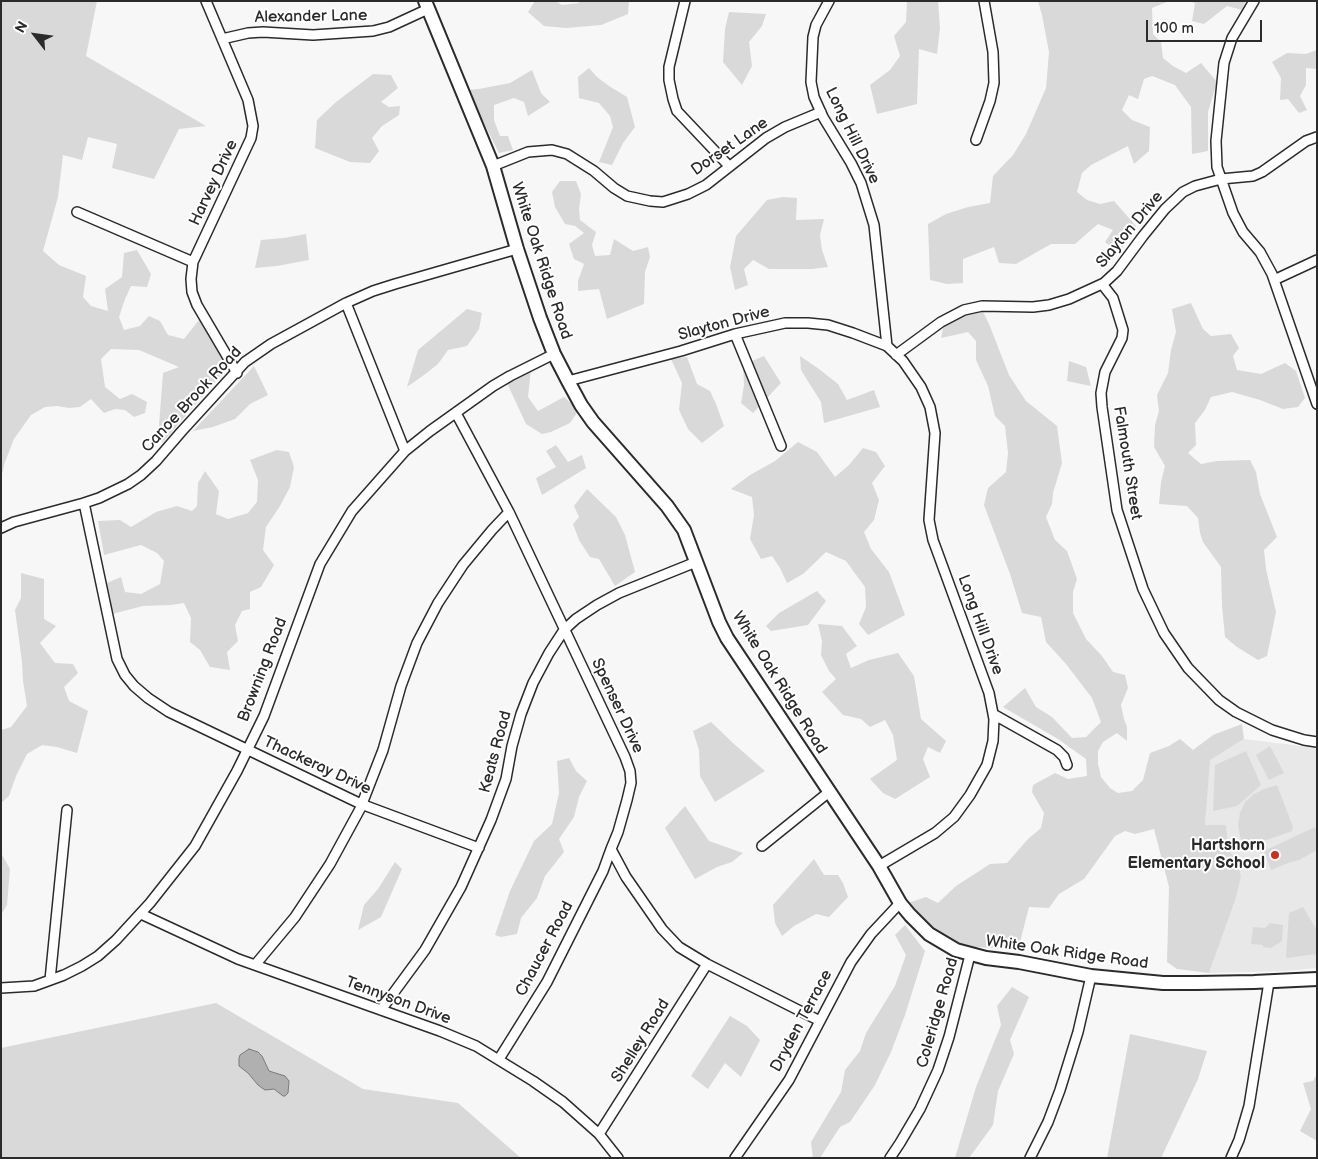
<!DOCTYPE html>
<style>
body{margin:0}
#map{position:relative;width:1318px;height:1159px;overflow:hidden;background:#f7f7f7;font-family:"Balsamiq Sans",sans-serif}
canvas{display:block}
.frame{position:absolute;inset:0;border:2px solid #2b2b2b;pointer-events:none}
.north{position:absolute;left:10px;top:10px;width:50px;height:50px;-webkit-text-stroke:4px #fff;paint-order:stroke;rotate:300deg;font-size:14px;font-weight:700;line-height:20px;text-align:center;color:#2b2b2b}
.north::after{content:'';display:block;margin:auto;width:18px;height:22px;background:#2b2b2b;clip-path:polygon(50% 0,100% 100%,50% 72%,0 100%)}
.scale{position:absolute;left:1146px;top:20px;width:116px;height:22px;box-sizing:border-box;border:2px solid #2b2b2b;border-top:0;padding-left:6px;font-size:15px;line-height:18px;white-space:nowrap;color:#2b2b2b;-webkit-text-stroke:4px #fff;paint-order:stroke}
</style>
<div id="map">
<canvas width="1318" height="1159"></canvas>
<div class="frame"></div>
<div class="north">N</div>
<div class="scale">100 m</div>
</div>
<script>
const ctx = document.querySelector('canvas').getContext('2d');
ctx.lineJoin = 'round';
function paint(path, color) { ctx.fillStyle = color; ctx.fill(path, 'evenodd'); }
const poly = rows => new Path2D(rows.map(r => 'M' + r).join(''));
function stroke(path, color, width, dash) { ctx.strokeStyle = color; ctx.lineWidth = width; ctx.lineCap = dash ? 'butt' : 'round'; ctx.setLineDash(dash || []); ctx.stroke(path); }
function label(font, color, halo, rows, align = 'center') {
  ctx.font = font + ' "Balsamiq Sans",sans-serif'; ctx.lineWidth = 4; ctx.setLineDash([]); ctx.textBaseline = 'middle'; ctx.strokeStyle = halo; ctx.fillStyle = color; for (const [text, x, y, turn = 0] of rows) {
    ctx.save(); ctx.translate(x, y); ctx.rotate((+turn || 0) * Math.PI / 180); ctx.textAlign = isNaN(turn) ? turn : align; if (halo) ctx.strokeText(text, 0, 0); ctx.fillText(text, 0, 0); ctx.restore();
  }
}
const built = poly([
 [1244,739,1317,748,1317,968,1287,971,1209,973,1236,898,1241,877,1237,859,1229,851,1226,825,1205,826,1209,760]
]);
const green = poly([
 [1,1,97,1,86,56,206,126,179,129,154,179,112,168,117,144,88,137,82,160,63,155,58,197,43,251,59,265,86,276,83,297,91,306,108,311,105,289,122,277,124,253,137,250,151,274,147,287,131,286,125,299,119,317,124,330,140,326,149,316,160,321,168,335,184,339,199,320,221,352,228,367,162,443,159,425,163,373,179,367,139,350,111,349,101,359,105,387,120,399,132,394,147,402,145,413,134,417,125,410,115,409,104,413,91,399,80,407,69,408,57,406,45,407,31,415,14,439,5,462,1,478],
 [535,1,555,1,562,5,579,3,579,1,629,1,628,14,601,25,566,28,544,26,528,12],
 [907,1,938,1,940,28,937,54,919,49,917,104,877,114,870,85,890,70,900,56,894,36,906,22],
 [1038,1,1169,1,1152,8,1153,34,1161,42,1163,58,1173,66,1186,73,1201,63,1217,82,1208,112,1208,151,1192,154,1191,107,1175,85,1152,76,1144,79,1138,99,1129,95,1122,110,1132,120,1150,127,1149,151,1134,164,1128,146,1091,165,1082,173,1077,192,1087,200,1100,204,1114,201,1136,226,1119,253,1105,242,1113,230,1098,224,1075,244,1051,244,1016,264,999,263,994,247,963,259,963,283,947,284,930,280,928,224,946,214,968,207,990,203,993,176,1013,155,1026,134,1046,88,1049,52,1042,15],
 [1189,1,1246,1,1242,10,1227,6,1204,24,1192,21,1195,3],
 [729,12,766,14,762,26,749,42,752,66,742,85,723,62,725,29],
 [1317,50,1317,69,1306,68,1306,85,1300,96,1307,110,1299,113,1288,99,1280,100,1281,78,1272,62,1287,53,1306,54],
 [589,68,597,77,609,86,627,97,635,127,623,143,612,165,599,162,613,127,610,116,599,103,579,98,578,77],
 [532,70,541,93,550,102,528,116,524,102,514,98,494,105,494,120,500,136,508,136,513,150,499,153,467,90,479,89,510,83],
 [373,74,391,75,398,88,381,102,389,107,400,106,399,115,382,126,372,138,379,151,370,163,350,162,315,148,317,120,336,102],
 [560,181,576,181,581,194,579,209,580,220,596,232,592,245,595,256,610,255,614,239,633,251,648,247,650,257,645,272,644,304,607,319,599,289,578,291,578,281,584,264,574,259,569,244,584,233,575,226,565,224,555,207,552,192],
 [783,197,797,198,796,220,824,219,820,235,822,250,828,267,812,269,769,269,753,260,744,269,748,285,735,290,730,267,736,236,767,200],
 [306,234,309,260,277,266,255,268,261,240,284,238],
 [1191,303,1203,329,1211,336,1231,334,1239,348,1233,356,1237,370,1261,374,1285,363,1296,371,1305,398,1298,407,1283,409,1260,400,1232,392,1211,397,1205,410,1195,423,1196,445,1188,453,1201,464,1217,461,1250,460,1256,472,1260,494,1277,537,1264,550,1266,569,1276,612,1267,656,1258,660,1237,647,1225,637,1222,606,1221,567,1203,542,1200,533,1198,518,1187,506,1159,504,1161,482,1165,466,1154,447,1155,425,1159,411,1157,395,1168,373,1171,350,1176,332,1172,309],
 [981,308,989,324,1009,375,1026,401,1057,426,1062,463,1053,493,1052,504,1046,517,1055,540,1067,551,1077,579,1073,592,1073,613,1086,639,1102,656,1113,672,1125,675,1128,688,1121,705,1124,719,1127,727,1127,741,1117,733,1103,742,1098,751,1098,764,1101,777,1110,788,1118,793,1132,791,1143,780,1150,753,1169,746,1180,739,1193,750,1213,735,1242,724,1244,739,1210,760,1205,825,1226,825,1229,851,1237,859,1241,877,1236,898,1209,973,1177,969,1167,962,1169,887,1154,829,1135,834,1125,831,1115,836,1084,879,1059,894,1049,908,1029,907,1018,950,978,947,959,947,926,924,908,903,926,897,938,903,956,886,990,864,1007,863,1028,839,1041,828,1044,813,1032,792,1033,785,1055,773,1068,779,1087,776,1086,759,1058,739,1003,707,1025,688,1036,707,1052,717,1072,738,1086,737,1101,722,1092,698,1066,664,1046,642,1041,617,1022,613,1010,574,984,505,988,488,1006,472,1008,453,1005,426,995,416,988,386,976,360,976,341,968,332,941,338,944,324],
 [467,309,482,313,479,329,467,346,448,350,438,364,424,375,407,387,418,350],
 [764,356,781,383,753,413,741,403,744,385,743,365],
 [800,356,819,369,838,384,847,400,874,390,880,407,824,423,821,402,801,370],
 [687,357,697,384,710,391,716,404,724,426,702,443,688,429,679,410,682,383,671,359],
 [1069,361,1086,367,1091,386,1067,381],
 [254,366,268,395,250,404,235,419,213,427,193,431],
 [531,369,528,397,538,411,564,397,579,410,570,423,551,432,542,434,526,424,507,383],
 [798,442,817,452,835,477,849,465,863,448,876,452,885,466,872,483,879,500,874,520,864,532,871,549,889,572,905,615,868,635,859,624,866,607,865,587,846,561,826,552,803,574,787,583,780,568,772,556,761,559,750,539,754,515,752,497,731,489,750,475,775,461],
 [556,445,568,462,582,455,586,468,542,495,536,478,556,467,546,451],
 [277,450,289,452,294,467,290,487,280,506,266,527,263,550,274,565,261,587,250,592,250,609,242,611,235,625,238,641,227,652,230,670,210,667,200,650,190,642,191,618,184,603,171,605,143,606,112,614,107,583,121,577,125,592,141,594,160,584,164,561,157,553,141,545,104,555,98,521,120,520,131,527,156,512,177,506,192,511,197,506,198,483,205,471,219,491,216,514,228,519,248,513,257,502,258,480,250,460],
 [587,489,616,517,625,535,635,572,615,586,599,559,590,557,579,540,573,524,579,517,574,506],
 [21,573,44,579,44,619,56,626,40,643,55,663,73,664,78,673,64,687,69,701,88,711,77,753,57,747,42,745,27,754,16,776,9,796,1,803,1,730,11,727,27,706,23,681,22,662,15,610,21,598],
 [817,591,826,601,808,625,771,631,766,626,779,613],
 [818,624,842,626,857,646,846,654,851,668,869,660,898,653,914,676,921,719,946,741,940,753,928,747,923,759,930,777,895,799,883,793,870,779,897,760,893,735,885,720,870,727,861,719,843,715,822,692,836,679,829,671,821,655,822,641],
 [711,722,734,744,765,771,715,802,700,776,699,750,693,731],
 [1270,746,1284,773,1269,780,1256,755],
 [1246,751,1261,785,1237,806,1213,811,1215,765],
 [569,758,576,771,587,781,579,797,574,817,559,839,564,852,545,876,537,898,521,918,517,934,501,937,495,935,510,891,534,841,552,824,559,793,557,761],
 [1277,785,1293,827,1292,831,1244,848,1240,836,1238,824,1240,813,1245,802,1254,794,1264,789],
 [685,806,709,841,743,853,732,862,717,867,695,879,665,828],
 [1315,827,1317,831,1317,850,1299,860,1288,863,1271,870,1264,851],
 [1,853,10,869,7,905,1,915],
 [814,859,824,875,838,875,843,883,848,897,829,917,816,914,794,926,782,936,775,923,773,905],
 [395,862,402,869,381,917,358,930,364,905,378,889],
 [1303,907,1316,929,1317,929,1317,954,1286,958,1289,913],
 [1270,923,1283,925,1282,941,1271,948,1263,947,1263,945,1251,944,1253,927,1265,928],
 [905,925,925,951,905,1015,891,1052,875,1085,850,1122,840,1127,820,1158,813,1158,811,1142,841,1092,845,1070,860,1051,866,1033,895,986,906,955,895,935],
 [1012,987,1029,997,1010,1040,1014,1054,998,1091,993,1125,969,1158,955,1158,976,1087,1001,1025,997,1006],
 [216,1003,363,1089,458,1103,521,1158,1,1158,1,1048],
 [730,1016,747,1026,760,1040,741,1077,725,1063,708,1089,691,1076],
 [1130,1034,1207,1051,1198,1079,1161,1158,1107,1158],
 [1317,1074,1317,1141,1300,1131,1311,1109,1303,1083,1313,1081]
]);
const water = poly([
 [249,1049,258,1052,262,1056,269,1071,285,1076,289,1081,288,1093,285,1096,283,1096,274,1089,265,1090,262,1088,258,1085,248,1073,239,1066,239,1058,240,1055,249,1049]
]);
const street = poly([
 [206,1,248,100,253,126,251,138,193,262,191,279,192,292,197,305,237,373],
 [685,1,669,67,669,80,673,99,677,111,729,166],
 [829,1,816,25,813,37,811,82,814,97,823,117,851,163,861,183,874,225,887,346],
 [1254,1,1232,38,1224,63,1216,141,1217,167,1233,213,1243,232,1260,252,1272,274,1317,404],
 [222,39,248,33,263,32,313,35,373,31,389,27,428,9],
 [976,140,990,101,994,83,993,52,984,1],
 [493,166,528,152,552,150,567,154,594,171,614,188,627,196,650,201,663,202,688,194,706,185,766,138,785,127,821,112],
 [77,212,193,262],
 [1274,280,1317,260],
 [1102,284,1113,298,1123,330,1122,338,1105,372,1101,393,1102,407,1117,510,1143,589,1164,633,1188,668,1219,700,1236,712,1272,730,1304,740,1317,742],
 [346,303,405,451],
 [735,334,781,446],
 [896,355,941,322,964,310,982,306,1033,307,1049,305,1069,299,1104,283,1117,271,1143,236,1165,209,1183,192,1195,186,1221,179,1253,176,1262,172,1306,141,1317,137],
 [568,381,681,351,735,334,785,323,808,323,828,325,853,333,887,346,903,361,921,387,930,407,935,433,929,520,933,540,989,693,994,719,993,741,987,765,970,795,954,817,935,833,879,866],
 [456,413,509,512,625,757,630,771,631,783,627,800,618,832,611,849,626,877,662,929,679,947,707,964,820,1021],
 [84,503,117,659,125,675,134,686,148,698,169,712,361,804,479,848],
 [1,528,14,522,84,503,99,498,128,484,141,475,156,461,181,432,245,362,271,344,346,303,373,291,395,284,517,249],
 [993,714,1057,750,1064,757,1067,765],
 [762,846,829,792],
 [141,914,238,959,440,1031,476,1046,533,1081,563,1102,599,1134,618,1158],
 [255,965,295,917,330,864,360,809,383,750,401,686,417,643,438,603,463,565,492,530,509,512],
 [50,980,67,810],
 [1,988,34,986,64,975,82,966,98,956,116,940,150,903,195,846,237,771,264,716,320,564,352,511,405,451,430,431,493,386,510,376,554,354],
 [381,1010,425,950,461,887,491,820,506,779,512,746,521,714,533,683,549,653,564,630,576,619,597,605,619,593,696,562],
 [499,1059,547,982,603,871,611,849],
 [599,1134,707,964],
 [735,1158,789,1080,851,962,871,934,900,903],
 [890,1158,900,1143,920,1109,938,1070,949,1037,970,955],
 [1030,1158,1048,1122,1060,1090,1078,1032,1091,976],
 [1231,1158,1239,1140,1249,1106,1269,982]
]);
const secondary = poly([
 [425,1,493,166,517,249,540,318,554,354,568,381,581,405,593,422,667,506,684,530,719,622,727,638,879,866,900,903,910,915,929,934,956,950,986,958,1019,962,1091,976,1163,983,1197,983,1254,982,1317,979]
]);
const markers = [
 [1275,855,5,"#c8321e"]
];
const streetNames = [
 ["Alexander Lane",311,17,-1],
 ["Long Hill Drive",852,136,64],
 ["Dorset Lane",730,147,-35],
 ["Harvey Drive",214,183,-65],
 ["Slayton Drive",1130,230,-50],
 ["White Oak Ridge Road",541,261,72],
 ["Slayton Drive",724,324,-15],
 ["Canoe Brook Road",192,400,-47],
 ["Falmouth Street",1127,463,81],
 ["Long Hill Drive",980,625,70],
 ["Browning Road",263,670,-69],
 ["White Oak Ridge Road",779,683,58],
 ["Spenser Drive",617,706,65],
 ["Keats Road",496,752,-75],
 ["Thackeray Drive",317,766,25],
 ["Chaucer Road",545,949,-62],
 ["White Oak Ridge Road",1067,953,8],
 ["Tennyson Drive",398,1001,20],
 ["Coleridge Road",938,1013,-74],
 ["Dryden Terrace",802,1021,-62],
 ["Shelley Road",641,1041,-58]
];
const poiNames = [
 ["Hartshorn",1265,846],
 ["Elementary School",1265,864]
];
paint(built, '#e8e8e8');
paint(green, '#d9d9d9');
paint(water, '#b0b0b0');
stroke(water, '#7b7b7b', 1);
stroke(street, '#2b2b2b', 12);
stroke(secondary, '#2b2b2b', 16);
stroke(street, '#fff', 9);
stroke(secondary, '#fff', 12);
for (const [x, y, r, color] of markers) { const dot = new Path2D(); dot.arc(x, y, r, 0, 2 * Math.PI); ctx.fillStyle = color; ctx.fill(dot); stroke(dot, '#fff', 2); }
label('16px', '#2b2b2b', '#fff', streetNames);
label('bold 16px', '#2b2b2b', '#fff', poiNames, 'right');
</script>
